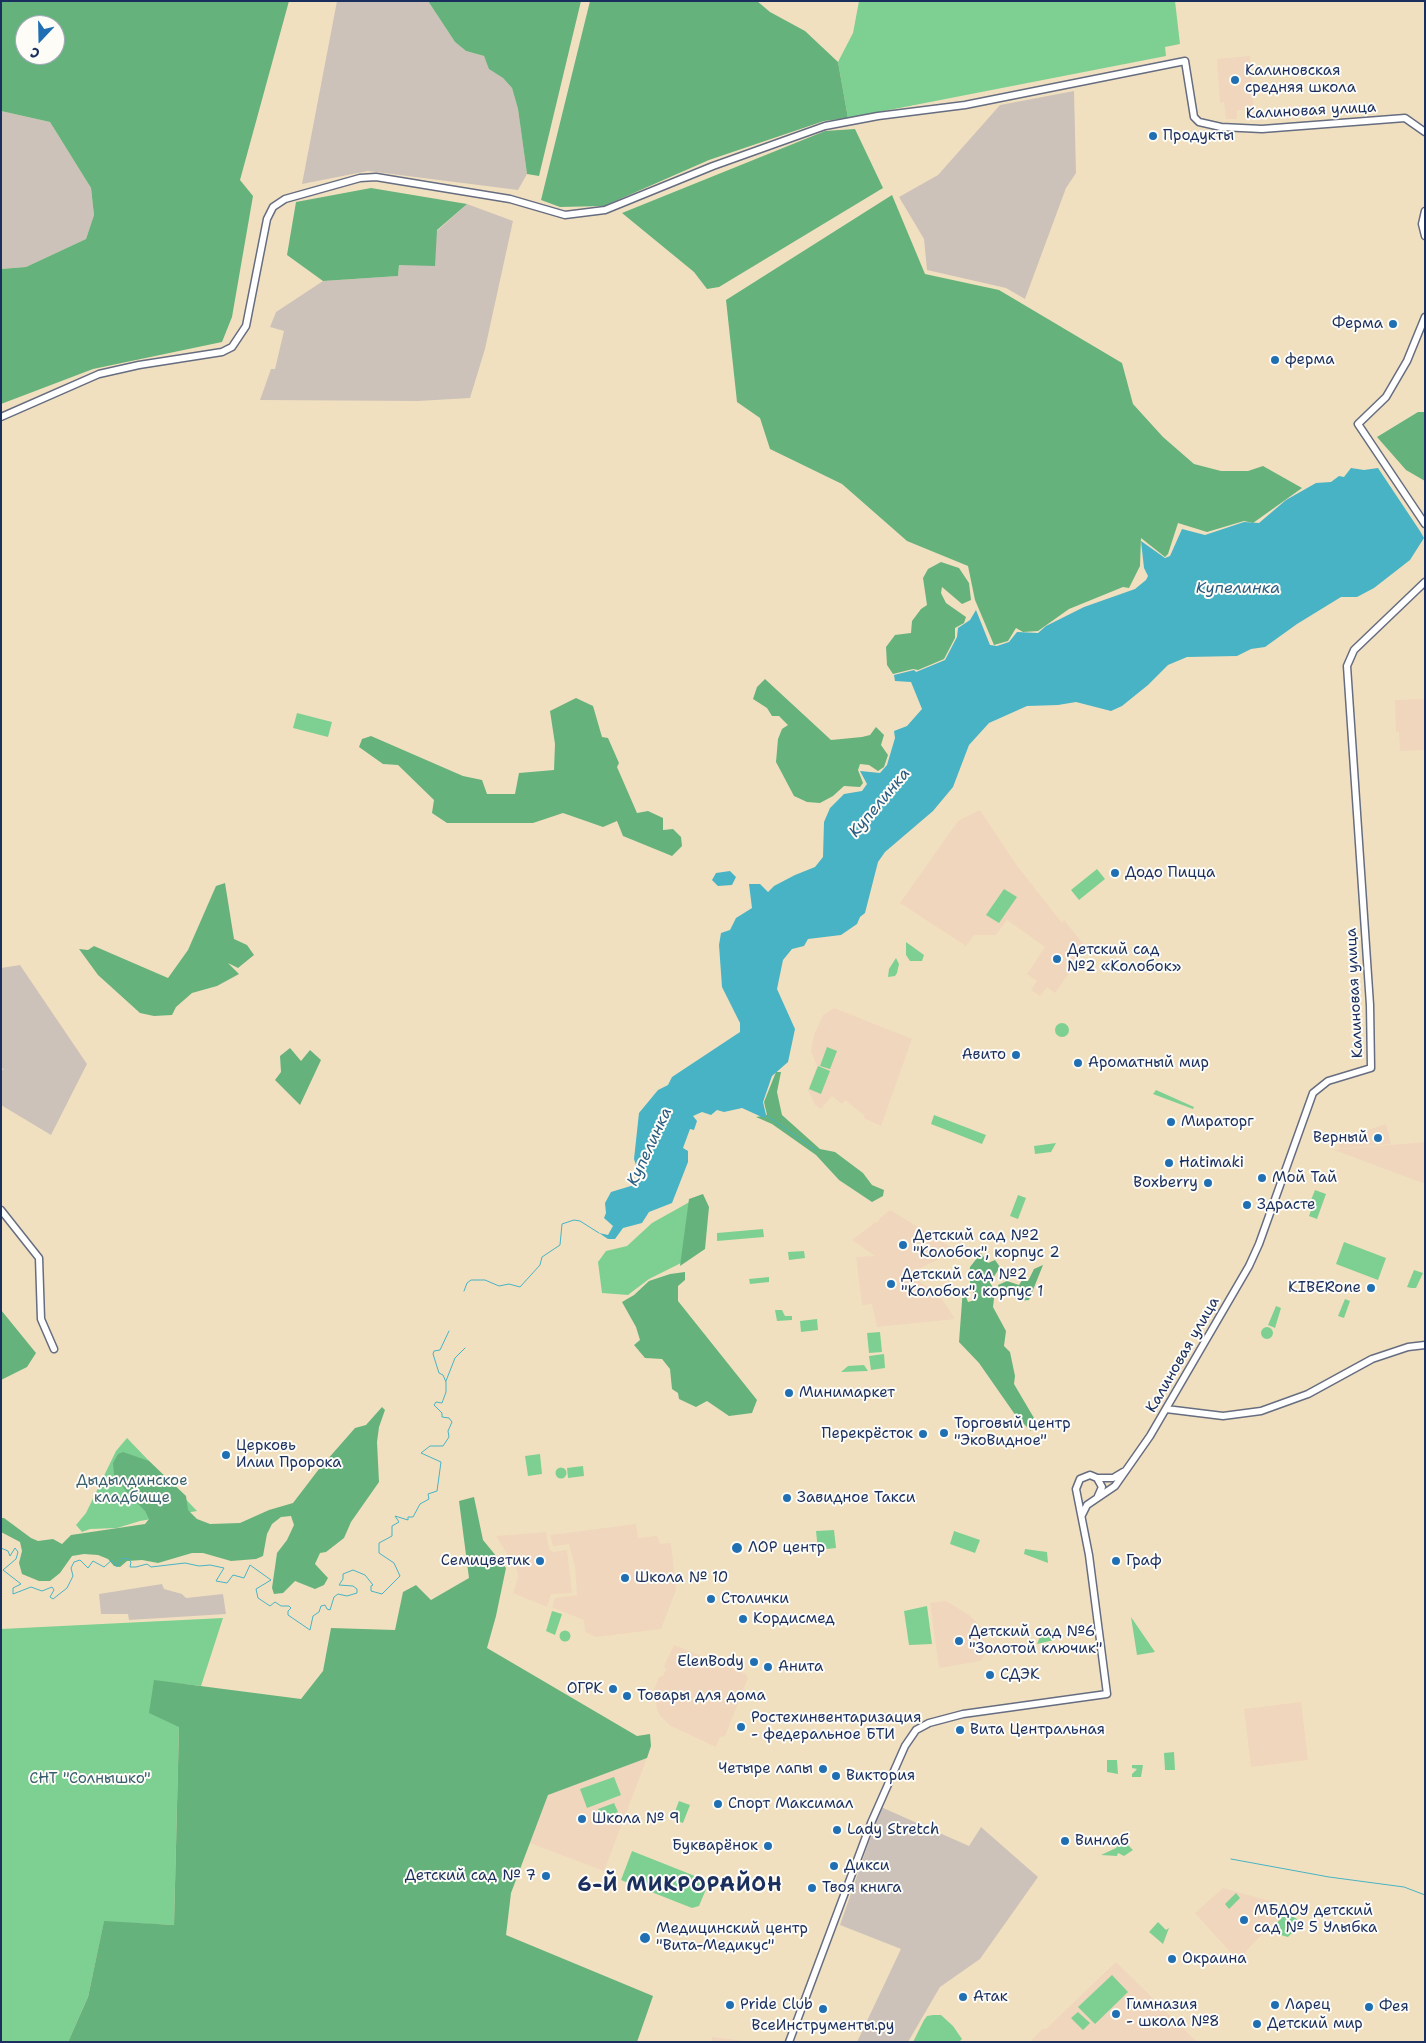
<!DOCTYPE html>
<meta charset="utf-8">
<style>
body{margin:0}
#map{position:relative;width:1426px;height:2043px;overflow:hidden;background:#f1e0c0;font-family:"Shantell Sans",sans-serif}
canvas{display:block}
.frame{position:absolute;inset:0;border:2px solid #1b2f5e;pointer-events:none}
.north{position:absolute;left:15px;top:15px;width:50px;height:50px;box-sizing:border-box;background:#fdfcf7;border:1px solid #a3aaba;border-radius:50%;rotate:201deg;font-size:14px;font-weight:700;line-height:20px;text-align:center;color:#1b2f5e}
.north::after{content:'';display:block;margin:auto;width:18px;height:22px;background:#1f6fb2;clip-path:polygon(50% 0,100% 100%,50% 72%,0 100%)}
</style>
<div id="map">
<canvas width="1426" height="2043"></canvas>
<div class="frame"></div>
<div class="north">С</div>
</div>
<script>
const ctx = document.querySelector('canvas').getContext('2d');
ctx.lineJoin = 'round';
function paint(path, color) { ctx.fillStyle = color; ctx.fill(path, 'evenodd'); }
const poly = rows => new Path2D(rows.map(r => 'M' + r).join(''));
function stroke(path, color, width, dash) { ctx.strokeStyle = color; ctx.lineWidth = width; ctx.lineCap = dash ? 'butt' : 'round'; ctx.setLineDash(dash || []); ctx.stroke(path); }
function label(font, color, halo, rows, align = 'center') {
  ctx.font = font + ' "Shantell Sans",sans-serif'; ctx.lineWidth = 4; ctx.setLineDash([]); ctx.textBaseline = 'middle'; ctx.strokeStyle = halo; ctx.fillStyle = color; for (const [text, x, y, turn = 0] of rows) {
    ctx.save(); ctx.translate(x, y); ctx.rotate((+turn || 0) * Math.PI / 180); ctx.textAlign = isNaN(turn) ? turn : align; if (halo) ctx.strokeText(text, 0, 0); ctx.fillText(text, 0, 0); ctx.restore();
  }
}
const built = poly([
 [1250,56,1254,110,1237,110,1237,119,1226,119,1224,102,1220,103,1217,59],
 [1425,699,1425,750,1400,751,1399,732,1396,732,1395,700],
 [980,810,1015,863,1062,923,1064,920,1086,947,1077,957,1077,962,1055,993,1047,987,1040,996,1031,990,1037,981,1027,974,1045,947,1007,920,996,935,974,935,966,946,900,903,958,821],
 [834,1008,912,1039,881,1126,864,1118,864,1115,845,1100,842,1104,832,1096,821,1109,815,1105,808,1090,817,1066,811,1051,814,1035,823,1015],
 [1386,1124,1391,1144,1340,1149,1338,1140],
 [1425,1142,1425,1184,1334,1150],
 [890,1210,954,1249,952,1253,916,1270,910,1276,937,1292,955,1319,877,1327,872,1304,862,1305,856,1257,875,1256,852,1240,873,1224,879,1221,879,1219],
 [636,1524,638,1538,657,1536,660,1544,671,1543,676,1590,661,1629,596,1637,585,1632,584,1620,552,1607,555,1598,577,1595,575,1567,569,1544,553,1546,550,1535],
 [546,1532,549,1549,553,1552,567,1550,572,1593,551,1594,547,1607,513,1593,518,1577,517,1570,496,1536],
 [946,1601,969,1615,982,1628,985,1654,981,1661,939,1668,930,1603],
 [674,1645,746,1674,748,1678,725,1736,720,1737,716,1747,671,1726,660,1716,657,1709,654,1690,659,1677,663,1676,666,1669,664,1666],
 [1301,1702,1308,1760,1251,1767,1244,1709],
 [647,1758,604,1871,530,1843,548,1795],
 [1223,1888,1284,1905,1286,1910,1247,1950,1241,1964,1195,1913],
 [1116,1962,1197,2042,1030,2042,1042,2029,1046,2029],
 [712,2037,737,2040,754,2042,712,2042]
]);
const industrial = poly([
 [337,1,428,1,455,42,466,51,484,56,490,69,503,78,512,88,518,109,527,174,518,190,368,171,302,184],
 [1074,91,1076,173,1066,188,1025,299,1006,288,927,270,924,239,899,197,938,175,1000,105],
 [1,111,50,122,91,188,94,215,86,239,26,267,1,269],
 [467,204,513,221,485,349,470,398,418,401,260,400,271,369,275,369,284,331,270,327,276,312,323,281,398,276,399,265],
 [20,965,87,1064,51,1135,1,1105,1,1071,4,1069,1,1068,1,968],
 [162,1584,164,1589,182,1594,186,1598,223,1594,226,1614,129,1620,128,1614,101,1614,99,1594],
 [881,1807,969,1846,981,1827,1038,1877,980,1959,940,1987,908,2042,857,2042,901,1949,840,1925]
]);
const green = poly([
 [859,1,1175,1,1180,44,1165,47,1166,56,848,118,838,62,853,33],
 [297,713,332,722,328,737,293,728],
 [1097,869,1105,879,1079,900,1071,890],
 [1004,889,1017,897,999,923,986,915],
 [906,942,924,955,922,961,910,961,906,955],
 [896,958,899,964,897,973,895,976,888,977,889,969],
 '1055 1030a7 7 0 1 1 14 0a7 7 0 1 1-14 0Z',
 [827,1047,837,1051,830,1069,820,1066],
 [818,1066,830,1071,821,1094,809,1089],
 [1156,1090,1194,1107,1193,1109,1153,1094],
 [934,1115,986,1135,982,1144,931,1124],
 [1056,1143,1051,1152,1035,1154,1034,1146],
 [1315,1190,1326,1194,1317,1219,1309,1216,1314,1202,1311,1200],
 [702,1195,685,1261,649,1279,628,1295,602,1293,598,1262,606,1251,627,1246,652,1223],
 [1018,1195,1026,1198,1018,1219,1010,1216],
 [763,1229,764,1237,717,1241,717,1233],
 [1344,1242,1386,1258,1378,1280,1336,1264],
 [804,1251,805,1258,789,1260,788,1252],
 [1414,1270,1423,1273,1416,1288,1411,1288,1407,1287],
 [769,1277,769,1282,750,1284,749,1279],
 [1345,1299,1350,1301,1344,1318,1338,1316],
 [1276,1306,1281,1308,1275,1328,1268,1325],
 [775,1310,782,1310,785,1316,792,1316,792,1320,777,1321],
 [817,1319,818,1330,801,1332,800,1321],
 '1261 1333a6 6 0 1 1 12 0a6 6 0 1 1-12 0Z',
 [880,1332,882,1352,869,1353,867,1333],
 [884,1354,885,1368,871,1370,869,1356],
 [864,1365,868,1371,841,1372,848,1366],
 [127,1438,197,1511,140,1521,117,1528,90,1529,82,1532,76,1525,86,1513,116,1451],
 [540,1454,542,1474,528,1476,525,1456],
 [583,1466,584,1476,568,1478,567,1468],
 '555.5 1473a5.5 5.5 0 1 1 11 0a5.5 5.5 0 1 1-11 0Z',
 [834,1530,836,1548,818,1550,816,1531],
 [954,1531,980,1540,975,1553,950,1544],
 [1025,1549,1047,1552,1048,1563,1024,1554],
 [927,1606,932,1644,909,1645,904,1611],
 [552,1611,562,1614,555,1635,546,1631],
 [1131,1617,1155,1652,1137,1655],
 [223,1618,201,1686,154,1681,179,1726,174,1925,104,1922,88,1997,68,2042,1,2042,1,1629],
 [1044,1627,1053,1630,1054,1640,1037,1644],
 '559.5 1636a5.5 5.5 0 1 1 11 0a5.5 5.5 0 1 1-11 0Z',
 [1174,1752,1175,1770,1165,1770,1164,1753],
 [1107,1760,1117,1760,1118,1774,1107,1772],
 [1132,1765,1143,1765,1141,1777,1132,1777,1132,1774,1137,1769,1132,1768],
 [614,1777,621,1795,587,1808,580,1789],
 [679,1801,690,1805,683,1823,672,1819],
 [614,1803,618,1812,601,1819,598,1809],
 [1122,1839,1133,1850,1124,1856,1118,1853,1117,1856,1101,1855,1116,1848],
 [632,1851,705,1880,707,1887,699,1906,692,1908,621,1880],
 [1236,1893,1240,1898,1229,1909,1225,1904],
 [1286,1913,1297,1919,1296,1929,1288,1937,1277,1934,1273,1927],
 [1158,1922,1166,1930,1169,1928,1163,1944,1149,1932],
 [1112,1975,1128,1992,1095,2024,1078,2007],
 [1078,2012,1090,2023,1083,2030,1071,2018],
 [933,2015,941,2015,953,2026,962,2039,959,2042,913,2042,924,2020,927,2016]
]);
const forest = poly([
 [1,1,289,1,240,180,253,196,232,317,222,342,93,369,1,404,1,269,26,267,86,239,94,215,91,188,50,122,1,111],
 [25,25,55,25,55,55,25,55],
 [428,1,581,1,539,176,527,174,518,109,512,88,503,78,489,69,484,56,466,51,455,42],
 [590,1,757,1,770,12,805,31,838,62,848,118,824,121,709,160,604,206,560,207,541,200],
 [855,129,883,188,719,287,707,289,694,272,622,213,825,131],
 [371,188,467,204,437,230,435,266,399,265,398,276,323,281,287,255,296,202],
 [892,195,925,274,999,290,1122,363,1133,404,1163,437,1194,464,1221,471,1248,471,1263,466,1302,488,1253,523,1244,521,1207,532,1178,523,1168,554,1165,557,1141,538,1140,566,1129,588,1123,587,1069,609,1038,631,1023,632,1016,628,1008,641,994,645,975,600,968,566,907,541,842,484,770,449,760,418,737,402,726,300],
 [1418,412,1425,412,1425,481,1406,470,1377,437],
 [941,562,959,568,969,583,971,600,962,604,942,587,941,593,946,603,966,617,964,623,955,628,955,638,944,659,918,670,913,669,893,674,887,665,886,647,895,635,911,633,912,621,921,609,927,605,923,578,928,569],
 [765,679,831,740,862,737,870,735,876,727,884,735,881,745,888,755,884,767,878,771,869,765,860,764,858,770,863,783,860,787,844,786,833,796,820,803,807,802,794,796,776,762,778,739,782,729,788,725,779,716,772,716,767,708,753,699,757,687],
 [576,698,593,706,602,737,608,738,619,763,617,767,637,813,648,811,663,818,663,830,673,829,681,837,682,846,672,856,623,836,617,821,603,827,563,813,533,823,447,823,432,813,434,800,398,765,383,764,359,747,362,739,371,736,463,776,482,780,487,794,515,794,519,773,554,770,555,744,550,711],
 [225,883,234,939,247,945,254,955,238,968,228,963,239,974,217,986,192,993,176,1007,172,1015,154,1016,140,1013,98,975,79,949,88,950,94,946,168,978,188,950,216,886],
 [290,1048,301,1061,310,1050,321,1060,300,1105,275,1080,281,1072,280,1056],
 [776,1072,781,1072,777,1092,782,1115,820,1149,835,1152,863,1173,872,1185,884,1190,883,1196,872,1202,839,1180,816,1155,772,1124,756,1117,767,1115,764,1102],
 [703,1194,709,1207,705,1249,680,1266,689,1199],
 [981,1253,988,1263,995,1260,1000,1267,990,1283,995,1290,993,1307,1006,1331,1004,1346,1010,1352,1015,1376,1014,1384,1034,1418,1031,1431,1016,1416,979,1363,959,1342,963,1288,968,1302,975,1300,969,1278,970,1267],
 [1043,1265,1029,1300,1017,1301,1012,1291,1001,1292,998,1285,1007,1281,1019,1285,1022,1280,1028,1281,1034,1269],
 [685,1272,685,1280,678,1286,678,1301,757,1400,752,1413,729,1416,707,1401,696,1407,679,1399,678,1393,672,1389,670,1369,662,1359,645,1358,634,1345,640,1340,636,1327,622,1302,634,1295,649,1281,670,1274],
 [1,1310,36,1353,27,1367,1,1380],
 [382,1407,385,1410,379,1427,377,1442,379,1482,351,1522,344,1538,326,1552,320,1553,315,1564,328,1578,324,1585,315,1589,295,1581,283,1593,274,1594,272,1588,277,1553,287,1540,294,1525,291,1516,281,1517,272,1524,267,1534,263,1556,256,1559,231,1561,203,1553,192,1553,158,1563,142,1560,127,1561,120,1567,114,1566,108,1559,98,1555,84,1554,72,1556,60,1573,50,1581,39,1581,22,1574,19,1563,22,1551,20,1542,1,1532,1,1518,4,1518,31,1538,38,1541,53,1539,62,1544,71,1535,145,1524,149,1519,145,1511,129,1495,114,1475,113,1463,118,1454,123,1452,149,1461,186,1496,188,1510,197,1519,210,1524,240,1523,269,1510,293,1503,319,1469,355,1428,366,1425],
 [474,1497,483,1540,506,1568,496,1616,487,1648,637,1736,650,1734,651,1746,647,1758,548,1795,511,1893,506,1935,653,1996,637,2042,68,2042,88,1997,104,1921,174,1925,179,1727,149,1713,154,1680,301,1699,323,1671,331,1628,395,1630,403,1592,416,1585,431,1600,469,1578,459,1501]
]);
const water = poly([
 [1351,468,1364,470,1378,468,1420,531,1424,538,1410,560,1374,588,1357,597,1341,597,1297,624,1265,647,1251,649,1237,656,1187,657,1168,665,1148,685,1122,706,1111,711,1076,702,1058,705,1027,706,989,723,969,745,953,787,933,811,885,852,878,862,865,913,860,917,857,924,841,935,808,939,804,946,792,949,783,960,777,989,795,1029,788,1062,772,1076,763,1102,766,1115,764,1118,742,1108,724,1112,717,1110,711,1115,702,1112,693,1116,697,1121,694,1130,690,1129,683,1148,688,1151,688,1162,672,1203,649,1212,642,1223,623,1228,615,1239,608,1239,599,1233,608,1235,613,1226,604,1218,606,1213,605,1203,611,1192,634,1185,639,1174,634,1159,639,1113,658,1090,668,1085,672,1077,740,1032,740,1023,722,987,719,945,721,933,730,930,736,918,752,908,749,884,760,884,768,892,774,886,795,875,815,867,823,857,824,822,830,808,844,794,862,791,867,784,860,771,880,773,887,765,895,738,894,731,907,726,922,709,911,682,895,681,894,675,914,670,916,672,945,660,957,637,958,628,970,620,976,610,990,645,997,646,1009,642,1017,632,1038,633,1046,626,1084,607,1135,589,1146,580,1148,576,1144,568,1141,541,1165,558,1170,556,1182,529,1205,535,1244,522,1259,523,1286,500,1316,483,1331,482,1339,476,1344,477],
 [730,871,736,877,732,885,718,886,712,880,716,873]
]);
const stream = poly([
 [766,1115,816,1150],
 [464,1291,467,1283,471,1280,485,1280,499,1286,509,1284,520,1287,540,1265,542,1257,560,1245,562,1224,574,1220,580,1221,599,1233],
 [446,1381,455,1358,465,1348],
 [1,1548,8,1551,10,1556,15,1548,18,1552,16,1559,3,1570,21,1584,13,1588,13,1594,31,1587,42,1591,52,1587,54,1590,50,1597,53,1599,67,1588,73,1576,71,1568,74,1562,80,1560,88,1568,93,1561,104,1567,112,1560,117,1567,122,1558,128,1559,131,1562,130,1567,136,1567,147,1564,151,1567,185,1563,199,1566,210,1565,224,1568,216,1581,227,1583,233,1575,244,1578,250,1565,271,1580,256,1589,258,1598,270,1606,275,1602,281,1606,289,1606,291,1608,288,1611,288,1615,310,1630,313,1616,319,1612,321,1606,325,1605,327,1609,330,1610,334,1597,338,1594,347,1596,357,1593,357,1589,353,1586,339,1585,343,1579,343,1574,353,1570,365,1575,373,1585,371,1586,371,1591,382,1594,400,1576,394,1563,379,1553,379,1543,392,1536,392,1526,399,1522,395,1516,408,1520,408,1517,413,1517,420,1504,429,1499,428,1494,437,1491,441,1462,421,1453,430,1446,443,1446,449,1437,448,1431,452,1422,449,1418,442,1417,442,1413,434,1405,436,1402,442,1403,446,1392,446,1382,443,1375,439,1373,433,1354,434,1351,440,1350,449,1331],
 [1231,1859,1329,1877,1404,1887,1425,1895]
]);
const minor = poly([
 [1425,211,1422,224,1425,236],
 [1425,317,1407,361,1386,397,1358,424,1425,524],
 [1,417,99,374,139,365,222,352,232,347,246,326,267,219,273,207,285,199,360,178,376,177,510,199,565,215,605,210,713,166,825,126,878,116,965,105,1185,61,1194,117,1199,122,1221,127,1262,129,1405,118,1425,132],
 [1,1210,39,1258,41,1319,54,1349],
 [1166,1409,1223,1416,1261,1411,1308,1394,1372,1359,1408,1347,1425,1345],
 [1097,1478,1113,1478,1123,1472],
 [1082,1515,1087,1505,1115,1486,1150,1436,1249,1266,1259,1244,1313,1093,1328,1081,1371,1068,1370,1005,1347,666,1354,650,1425,582],
 [789,2042,871,1823,905,1746,916,1730,929,1723,963,1714,1107,1694,1089,1555,1076,1489,1080,1479,1090,1475,1097,1478,1102,1487,1098,1496]
]);
const markers = [
 [1235,80,5,"#1f6fb2"],
 [1153,136,5,"#1f6fb2"],
 [1393,324,5,"#1f6fb2"],
 [1275,360,5,"#1f6fb2"],
 [1115,873,5,"#1f6fb2"],
 [1057,959,5,"#1f6fb2"],
 [1016,1055,5,"#1f6fb2"],
 [1078,1063,5,"#1f6fb2"],
 [1171,1122,5,"#1f6fb2"],
 [1378,1138,5,"#1f6fb2"],
 [1169,1163,5,"#1f6fb2"],
 [1262,1178,5,"#1f6fb2"],
 [1208,1183,5,"#1f6fb2"],
 [1247,1205,5,"#1f6fb2"],
 [903,1245,5,"#1f6fb2"],
 [891,1284,5,"#1f6fb2"],
 [1371,1288,5,"#1f6fb2"],
 [789,1393,5,"#1f6fb2"],
 [944,1433,5,"#1f6fb2"],
 [923,1434,5,"#1f6fb2"],
 [226,1455,5,"#1f6fb2"],
 [787,1498,5,"#1f6fb2"],
 [737,1548,6,"#1f6fb2"],
 [540,1561,5,"#1f6fb2"],
 [1116,1561,5,"#1f6fb2"],
 [625,1578,5,"#1f6fb2"],
 [711,1599,5,"#1f6fb2"],
 [743,1619,5,"#1f6fb2"],
 [959,1641,5,"#1f6fb2"],
 [754,1662,5,"#1f6fb2"],
 [768,1667,5,"#1f6fb2"],
 [990,1675,5,"#1f6fb2"],
 [613,1689,5,"#1f6fb2"],
 [627,1696,5,"#1f6fb2"],
 [741,1727,5,"#1f6fb2"],
 [960,1730,5,"#1f6fb2"],
 [823,1769,5,"#1f6fb2"],
 [836,1776,5,"#1f6fb2"],
 [718,1804,5,"#1f6fb2"],
 [582,1819,5,"#1f6fb2"],
 [837,1830,5,"#1f6fb2"],
 [1065,1841,5,"#1f6fb2"],
 [768,1846,5,"#1f6fb2"],
 [834,1866,5,"#1f6fb2"],
 [546,1876,5,"#1f6fb2"],
 [812,1888,5,"#1f6fb2"],
 [1244,1920,5,"#1f6fb2"],
 [645,1938,6,"#1f6fb2"],
 [1172,1959,5,"#1f6fb2"],
 [963,1997,5,"#1f6fb2"],
 [730,2005,5,"#1f6fb2"],
 [1275,2005,5,"#1f6fb2"],
 [1369,2007,5,"#1f6fb2"],
 [823,2009,5,"#1f6fb2"],
 [1116,2014,5,"#1f6fb2"],
 [1257,2024,5,"#1f6fb2"]
];
const poiNames = [
 ["Калиновская",1245,71],
 ["средняя школа",1245,88],
 ["Продукты",1163,136],
 ["Ферма",1383,324,"right"],
 ["ферма",1285,360],
 ["Додо Пицца",1125,873],
 ["Детский сад",1067,950],
 ["№2 «Колобок»",1067,967],
 ["Авито",1006,1055,"right"],
 ["Ароматный мир",1088,1063],
 ["Мираторг",1181,1122],
 ["Верный",1368,1138,"right"],
 ["Hatimaki",1179,1163],
 ["Мой Тай",1272,1178],
 ["Boxberry",1198,1183,"right"],
 ["Здрасте",1257,1205],
 ["Детский сад №2",913,1236],
 ["\"Колобок\", корпус 2",913,1253],
 ["Детский сад №2",901,1275],
 ["\"Колобок\", корпус 1",901,1292],
 ["KIBERone",1361,1288,"right"],
 ["Минимаркет",799,1393],
 ["Торговый центр",954,1424],
 ["\"ЭкоВидное\"",954,1441],
 ["Перекрёсток",913,1434,"right"],
 ["Церковь",236,1446],
 ["Илии Пророка",236,1463],
 ["Завидное Такси",797,1498],
 ["ЛОР центр",748,1548],
 ["Семицветик",530,1561,"right"],
 ["Граф",1126,1561],
 ["Школа № 10",635,1578],
 ["Столички",721,1599],
 ["Кордисмед",753,1619],
 ["Детский сад №6",969,1632],
 ["\"Золотой ключик\"",969,1649],
 ["ElenBody",744,1662,"right"],
 ["Анита",778,1667],
 ["СДЭК",1000,1675],
 ["ОГРК",603,1689,"right"],
 ["Товары для дома",637,1696],
 ["Ростехинвентаризация",751,1718],
 ["- федеральное БТИ",751,1735],
 ["Вита Центральная",970,1730],
 ["Четыре лапы",813,1769,"right"],
 ["Виктория",846,1776],
 ["Спорт Максимал",728,1804],
 ["Школа № 9",592,1819],
 ["Lady Stretch",847,1830],
 ["Винлаб",1075,1841],
 ["Букварёнок",758,1846,"right"],
 ["Дикси",844,1866],
 ["Детский сад № 7",536,1876,"right"],
 ["Твоя книга",822,1888],
 ["МБДОУ детский",1254,1911],
 ["сад № 5 Улыбка",1254,1928],
 ["Медицинский центр",656,1929],
 ["\"Вита-Медикус\"",656,1946],
 ["Окраина",1182,1959],
 ["Атак",973,1997],
 ["Pride Club",740,2005],
 ["Гимназия",1126,2005],
 ["- школа №8",1126,2022],
 ["Ларец",1285,2005],
 ["Фея",1379,2007],
 ["Детский мир",1267,2024],
 ["ВсеИнструменты.ру",823,2026,"center"]
];
const streetNames = [
 ["Калиновая улица",1311,111,-3],
 ["Калиновая улица",1355,993,-93],
 ["Калиновая улица",1183,1355,-60]
];
const parkNames = [
 ["Дыдылдинское",132,1481],
 ["кладбище",132,1498],
 ["СНТ \"Солнышко\"",90,1779]
];
const waterNames = [
 ["Купелинка",1238,589],
 ["Купелинка",880,803,-50],
 ["Купелинка",650,1147,-65]
];
const districtNames = [
 ["6-Й МИКРОРАЙОН",680,1886]
];
paint(built, '#efd6bc');
paint(industrial, '#cdc2b9');
paint(green, '#7ed092');
paint(forest, '#66b27c');
paint(water, '#47b3c4');
stroke(stream, '#47b3c4', 1);
stroke(minor, '#666d80', 9);
stroke(minor, '#fff', 6);
for (const [x, y, r, color] of markers) { const dot = new Path2D(); dot.arc(x, y, r, 0, 2 * Math.PI); ctx.fillStyle = color; ctx.fill(dot); stroke(dot, '#fdfcf7', 2); }
label('15px', '#1b2f5e', '#fdfcf7', poiNames, 'left');
label('15px', '#1b2f5e', '#fdfcf7', streetNames);
label('15px', '#395f6e', '#fdfcf7', parkNames);
label('italic 16px', '#2a5d82', '#fdfcf7', waterNames);
ctx.letterSpacing = '1px';
label('bold 20px', '#1b2f5e', '#fdfcf7', districtNames);
ctx.letterSpacing = '0px';
</script>
